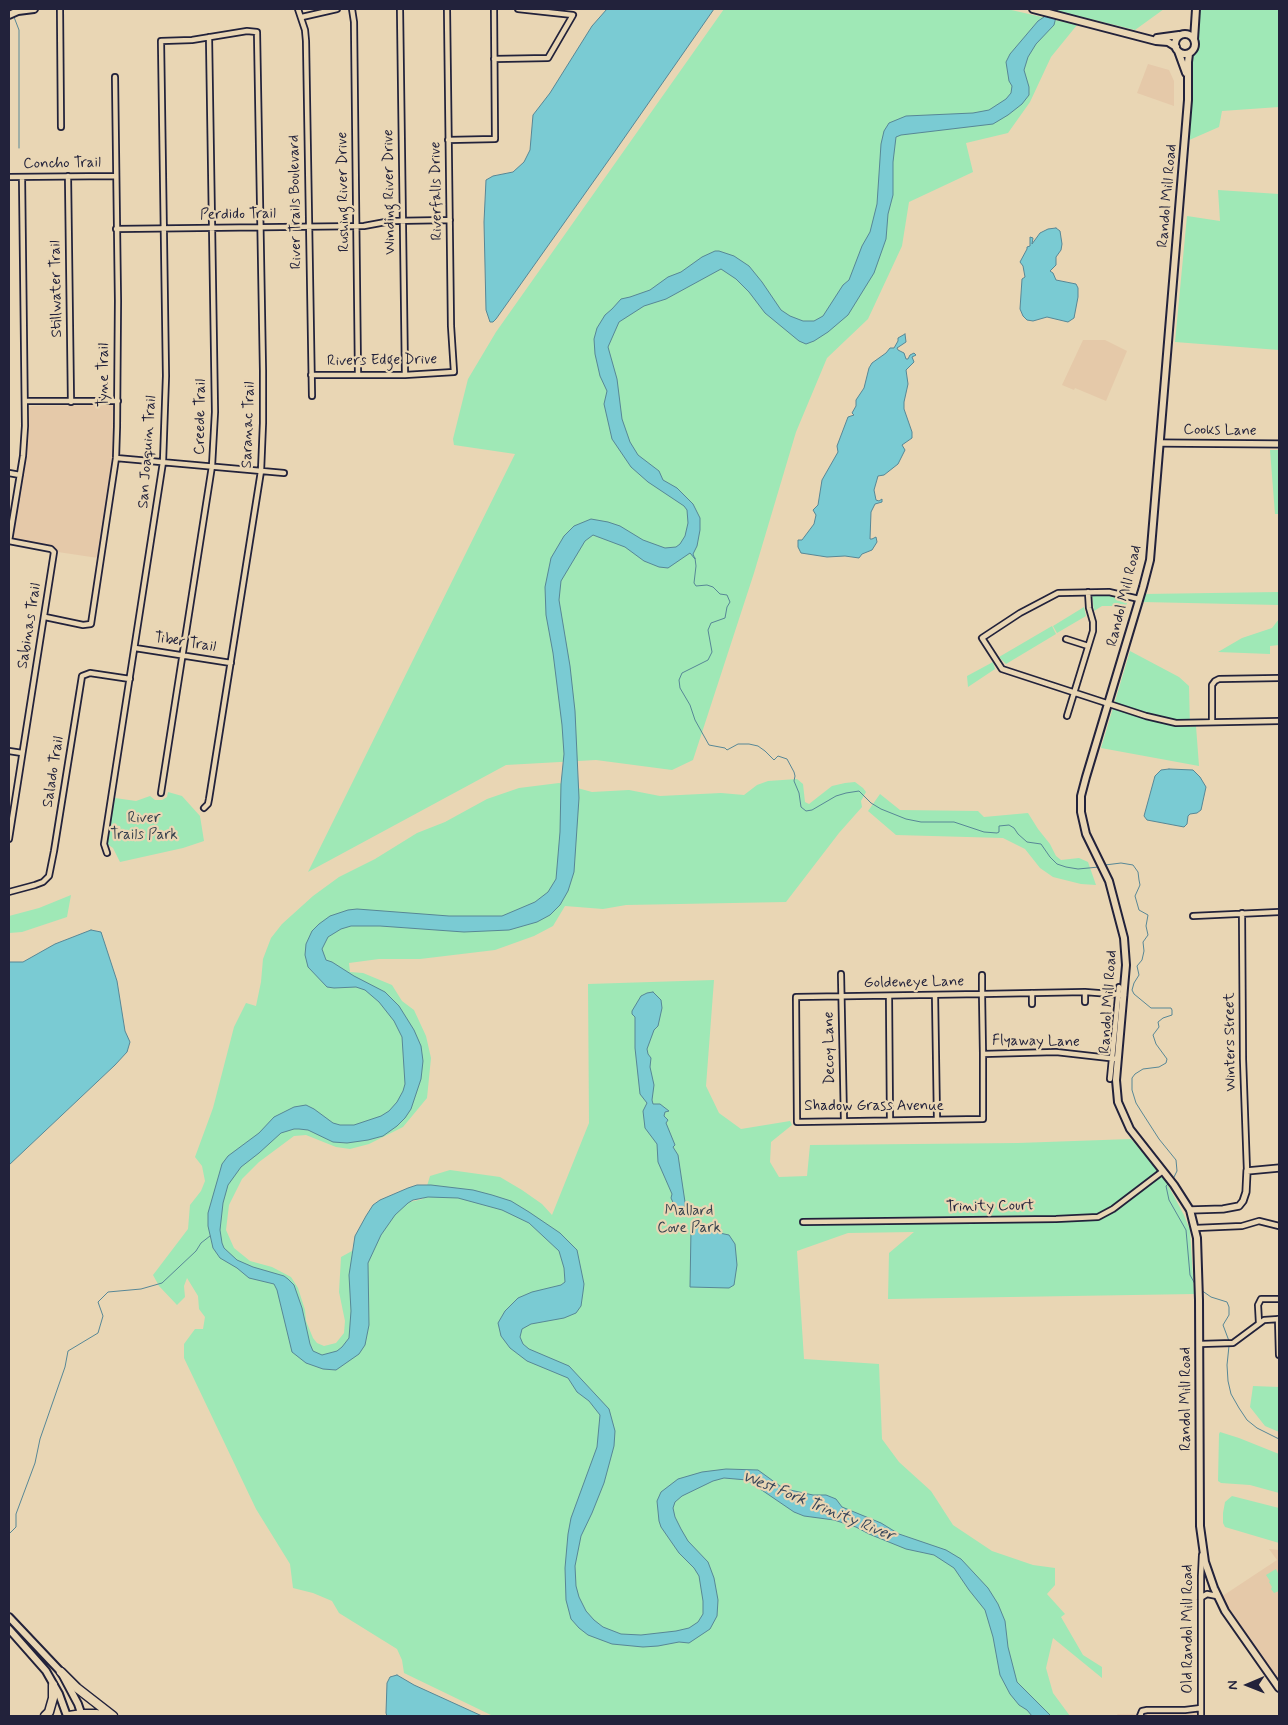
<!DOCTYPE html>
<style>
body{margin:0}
#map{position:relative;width:1288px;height:1725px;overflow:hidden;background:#e9d6b4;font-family:Mynerve,sans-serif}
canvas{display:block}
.frame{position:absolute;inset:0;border:10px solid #22223b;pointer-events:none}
.north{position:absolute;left:1223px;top:1660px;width:50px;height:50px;-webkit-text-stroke:4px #e9d6b4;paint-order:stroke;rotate:269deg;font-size:14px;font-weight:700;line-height:20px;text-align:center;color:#22223b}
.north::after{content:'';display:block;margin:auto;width:18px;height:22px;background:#22223b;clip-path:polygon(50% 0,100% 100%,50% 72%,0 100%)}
</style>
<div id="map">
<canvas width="1288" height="1725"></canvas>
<div class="frame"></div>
<div class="north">N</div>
</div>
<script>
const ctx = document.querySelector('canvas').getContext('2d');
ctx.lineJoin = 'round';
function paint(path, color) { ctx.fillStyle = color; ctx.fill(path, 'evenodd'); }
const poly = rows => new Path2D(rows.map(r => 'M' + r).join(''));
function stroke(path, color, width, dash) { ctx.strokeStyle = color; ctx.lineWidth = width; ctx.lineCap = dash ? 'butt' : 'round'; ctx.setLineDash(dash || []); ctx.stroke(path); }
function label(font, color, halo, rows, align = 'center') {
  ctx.font = font + ' Mynerve,sans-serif'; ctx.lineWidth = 4.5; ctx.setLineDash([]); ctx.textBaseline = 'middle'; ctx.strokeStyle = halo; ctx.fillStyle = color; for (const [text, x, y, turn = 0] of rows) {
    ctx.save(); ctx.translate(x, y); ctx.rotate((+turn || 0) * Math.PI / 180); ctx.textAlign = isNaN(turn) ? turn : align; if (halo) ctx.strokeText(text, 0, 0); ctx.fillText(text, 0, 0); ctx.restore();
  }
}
const built = poly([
 [1148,64,1169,70,1174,81,1174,106,1137,93],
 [1083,340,1105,340,1127,351,1106,401,1075,388,1074,390,1062,385],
 [110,405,114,406,114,410,112,458,98,558,58,552,56,548,51,546,13,539,27,445,29,407,32,406],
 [1269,1549,1279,1550,1279,1682,1245,1634,1221,1597,1277,1560],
 [1198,1713,1198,1716,1118,1716,1117,1714]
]);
const green = poly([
 [724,9,1007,9,1077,25,1051,57,1030,102,1008,133,966,143,973,172,909,202,902,246,868,319,827,358,796,432,754,573,693,760,672,770,596,760,506,765,308,872,515,454,454,445,453,439,468,379,496,332],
 [1050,9,1164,9,1135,30],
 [1200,9,1279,9,1279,107,1222,111,1219,127,1187,141,1190,58,1193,54,1195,55,1198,50],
 [1218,190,1279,194,1279,350,1175,342,1187,216,1220,221],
 [1270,450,1279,450,1279,514,1275,514],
 [1279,592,1279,605,1143,602,1144,594],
 [1092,596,1109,596,1128,600,1126,606,1102,606,1094,611],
 [1084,607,1086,616,1057,633,1053,626],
 [1279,619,1279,645,1270,646,1270,654,1218,652,1242,638,1272,628],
 [1052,626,1056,634,1006,664,999,657],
 [1130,651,1179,677,1189,686,1190,727,1196,726,1199,766,1101,748],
 [993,662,995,669,968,687,967,676],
 [797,779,803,784,805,802,809,804,832,786,845,783,855,782,863,788,866,792,861,801,862,807,839,833,786,902,626,905,603,909,565,906,553,926,534,936,495,950,420,959,379,959,349,963,350,972,363,973,392,985,402,1001,414,1010,426,1036,431,1058,427,1098,403,1127,369,1144,350,1149,336,1147,306,1135,294,1136,259,1162,242,1179,229,1205,226,1230,234,1248,250,1261,272,1267,291,1277,298,1288,305,1310,306,1321,313,1338,317,1343,324,1346,336,1343,344,1333,345,1321,339,1292,341,1257,363,1245,401,1204,423,1199,430,1176,450,1170,500,1177,522,1190,542,1204,552,1215,589,1123,588,984,714,980,706,1086,719,1113,741,1129,790,1121,792,1125,771,1142,770,1162,779,1177,807,1176,810,1145,1018,1143,1131,1139,1163,1176,1184,1215,1190,1230,1194,1294,888,1299,889,1253,914,1232,848,1233,797,1251,804,1359,879,1364,882,1439,899,1462,931,1491,953,1525,992,1551,1033,1565,1055,1568,1055,1585,1047,1594,1065,1614,1061,1617,1083,1655,1102,1667,1102,1678,1053,1638,1046,1668,1053,1693,1070,1716,493,1716,404,1673,402,1660,397,1649,339,1613,332,1601,313,1593,293,1588,290,1564,256,1509,184,1358,184,1344,195,1329,203,1329,205,1317,199,1309,198,1296,187,1278,184,1286,185,1297,177,1305,159,1286,153,1275,188,1229,190,1205,201,1191,205,1181,202,1166,195,1157,213,1108,234,1027,246,1003,256,1006,261,982,263,959,271,938,282,924,313,896,339,877,375,859,417,833,445,822,487,799,519,788,559,783,592,792,629,790,660,796,721,793,744,795,757,785,768,781],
 [168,792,182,796,200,816,204,841,183,848,120,862,113,848,107,844,115,798,136,801,150,796,155,800,162,800,167,797],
 [880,794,900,810,978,811,984,817,1028,813,1038,829,1050,844,1056,856,1061,860,1079,858,1088,862,1096,885,1081,884,1053,877,1040,868,1025,849,1003,838,896,835,868,811],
 [71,895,67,917,22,932,9,933,9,916,39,908],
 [1253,1386,1279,1387,1279,1432,1265,1426,1250,1407],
 [1220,1432,1239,1438,1279,1454,1279,1493,1250,1485,1221,1483,1218,1481,1219,1434],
 [1232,1496,1279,1508,1279,1543,1225,1527,1223,1523,1223,1513,1225,1502],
 [1276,1569,1279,1575,1279,1591,1274,1593,1271,1589,1272,1587,1269,1582,1270,1581,1266,1575]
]);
const water = poly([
 [607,9,714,9,613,154,496,319,493,322,490,322,486,310,484,222,486,180,493,176,513,172,524,162,530,150,533,115,550,93,592,26,607,9],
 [1049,9,1058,9,1054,25,1036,44,1028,57,1024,70,1029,87,1029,95,1022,104,1008,115,993,124,901,135,896,137,893,162,893,195,888,214,886,239,874,273,848,315,828,332,814,341,806,344,799,341,765,313,749,292,736,279,721,269,666,299,644,306,619,322,608,347,617,379,622,419,630,442,638,455,659,471,663,480,677,488,693,504,700,518,700,530,697,546,693,554,695,559,690,553,668,568,659,567,644,561,625,547,593,535,585,541,561,581,559,600,570,666,575,711,579,798,574,872,568,891,560,905,550,915,537,922,509,930,464,932,380,926,351,926,341,929,328,937,322,949,326,960,332,962,354,976,385,992,399,1006,414,1030,421,1046,423,1061,421,1079,411,1109,405,1118,397,1126,383,1136,368,1140,347,1143,333,1142,308,1130,299,1129,294,1129,281,1133,259,1153,241,1167,228,1185,223,1203,220,1230,222,1243,224,1248,237,1260,253,1267,284,1276,288,1279,294,1285,302,1308,310,1344,313,1351,322,1355,337,1351,342,1347,349,1338,351,1311,349,1275,355,1236,366,1216,373,1205,380,1200,408,1188,417,1185,431,1185,473,1190,492,1195,511,1201,529,1212,560,1233,577,1250,584,1284,583,1292,581,1306,576,1313,564,1318,531,1324,522,1329,520,1337,523,1344,529,1349,569,1366,609,1409,615,1431,614,1446,604,1483,592,1513,581,1536,575,1566,576,1586,579,1597,586,1611,594,1620,603,1627,621,1634,641,1635,676,1631,689,1628,698,1622,703,1614,703,1601,699,1576,694,1568,679,1553,661,1527,659,1521,657,1501,661,1492,678,1479,702,1472,726,1469,758,1470,780,1486,790,1490,813,1495,826,1495,836,1499,842,1507,881,1523,899,1534,946,1550,961,1559,988,1588,998,1604,1005,1621,1008,1647,1017,1682,1051,1716,1032,1716,1027,1710,1019,1705,1010,1694,1000,1675,993,1637,985,1610,969,1590,954,1568,934,1555,906,1549,869,1534,856,1527,834,1520,804,1516,794,1512,747,1480,724,1478,713,1481,682,1496,675,1502,673,1508,675,1517,681,1529,688,1541,708,1562,714,1578,718,1600,717,1616,710,1629,689,1643,679,1642,658,1646,643,1647,612,1644,588,1635,579,1628,571,1619,566,1600,565,1568,568,1534,571,1518,597,1447,600,1415,589,1401,577,1392,568,1378,527,1361,510,1348,501,1336,498,1323,505,1311,518,1298,532,1292,561,1285,565,1282,564,1268,559,1251,529,1223,502,1210,458,1198,428,1197,413,1200,408,1203,395,1215,381,1235,368,1263,369,1325,365,1345,359,1354,336,1370,323,1369,306,1363,292,1352,277,1290,274,1284,249,1278,237,1268,220,1258,213,1248,208,1226,208,1213,222,1164,228,1156,259,1133,274,1117,294,1107,306,1105,314,1109,333,1123,340,1125,354,1125,381,1116,389,1111,397,1102,403,1091,405,1084,402,1037,394,1021,379,1002,365,990,356,987,334,988,327,987,308,967,305,955,306,944,312,931,319,924,330,916,348,910,357,909,449,916,502,916,535,902,548,892,556,879,560,832,561,784,564,754,562,725,553,653,546,615,545,587,551,558,564,536,574,526,591,519,608,522,620,526,643,540,665,548,676,547,680,544,685,536,688,523,687,510,684,506,648,482,631,467,612,439,604,404,607,391,600,376,595,354,594,339,597,328,605,315,612,309,621,299,630,297,650,290,668,277,681,272,702,257,715,251,719,251,734,256,749,266,762,282,781,310,790,316,803,321,814,321,823,316,843,285,849,280,862,246,870,232,877,204,881,144,884,131,889,123,906,116,973,113,989,110,1006,99,1011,93,1012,86,1009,81,1006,62,1010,54,1038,21,1044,17,1049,9],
 [1056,228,1060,231,1062,244,1061,250,1056,257,1056,265,1050,271,1053,273,1056,280,1076,284,1078,288,1078,297,1074,318,1068,322,1047,317,1033,321,1027,320,1023,316,1020,309,1022,279,1025,277,1023,266,1020,262,1027,249,1027,247,1030,246,1030,237,1033,238,1032,244,1040,233,1048,229,1056,228],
 [905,334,906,342,897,348,898,350,904,353,906,359,908,359,910,355,914,353,916,355,912,357,914,362,906,370,908,384,904,402,904,409,912,432,912,438,902,445,905,450,898,464,884,475,878,476,874,490,876,500,879,501,882,499,882,502,875,504,871,512,870,539,872,539,876,537,877,542,872,550,862,554,859,558,845,556,827,557,801,553,798,547,798,540,802,540,814,524,816,515,813,510,818,505,822,480,838,452,837,446,848,417,854,415,852,413,856,406,856,400,864,388,869,368,872,363,886,353,890,348,894,348,898,341,898,338,905,334],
 [1169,769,1193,770,1200,777,1206,787,1201,810,1197,813,1190,814,1188,816,1187,824,1184,827,1147,820,1144,816,1155,776,1161,770,1169,769],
 [91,930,101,932,117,981,125,1031,130,1042,127,1052,115,1065,9,1165,9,962,23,962,55,944,91,930],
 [653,992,661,1000,662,1008,658,1026,654,1030,647,1049,648,1054,651,1058,650,1067,654,1085,652,1100,653,1104,660,1104,669,1111,665,1112,664,1116,668,1120,666,1123,675,1145,673,1147,678,1155,685,1202,685,1206,681,1209,676,1209,671,1198,672,1194,658,1162,657,1144,645,1128,643,1111,647,1103,640,1094,635,1048,635,1017,632,1014,632,1011,641,996,647,993,653,992],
 [699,1227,706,1227,715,1232,729,1235,735,1244,737,1265,734,1285,729,1288,690,1287,691,1230,699,1227],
 [397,1675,414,1685,482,1716,387,1716,386,1713,387,1683,390,1677,397,1675]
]);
const stream = poly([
 [14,17,19,30,19,148],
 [695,558,696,566,694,583,696,586,707,585,713,587,720,594,727,595,730,602,727,607,725,618,711,623,708,630,712,652,708,660,682,673,679,680,680,688,690,705,695,720,709,745,725,748,727,750,738,744,749,744,758,746,765,751,774,760,778,756,787,759,794,772,795,776,794,781,799,793,801,807,806,811,812,810,836,796,846,793,859,791,871,803,881,809,906,819,921,822,954,822,984,832,997,833,999,832,999,826,1009,825,1014,828,1018,834,1027,842,1041,844,1050,857,1057,864,1066,867,1078,869,1099,867],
 [1105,865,1121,863,1133,865,1138,872,1139,880,1140,885,1135,896,1139,910,1148,915,1146,926,1148,935,1143,942,1144,951,1142,960,1137,966,1139,975,1134,983,1132,990,1134,994,1151,1008,1171,1008,1172,1010,1172,1015,1163,1018,1158,1022,1159,1027,1153,1035,1156,1044,1167,1059,1166,1063,1159,1067,1143,1069,1135,1074,1132,1078,1132,1090,1136,1103,1141,1111,1159,1139,1176,1160,1177,1171,1173,1179],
 [1168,1184,1166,1186,1169,1200,1186,1230,1190,1275,1195,1284],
 [1201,1290,1211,1297,1227,1302,1229,1307,1229,1315,1223,1325,1229,1341],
 [1229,1346,1227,1365,1228,1381,1231,1394,1239,1408,1247,1420,1257,1428,1279,1439],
 [9,1534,16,1527,16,1514,35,1463,40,1439,65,1367,68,1351,98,1333,103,1316,98,1302,108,1292,141,1289,162,1283,196,1251,201,1243,210,1236]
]);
const minor = poly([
 [60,9,61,127],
 [298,9,305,30,306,41,312,396],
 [352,9,354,22,358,374],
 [400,9,405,375],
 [302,17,337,9],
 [494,59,548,58,573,15,518,9],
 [448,140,495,139,494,9],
 [68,176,71,402],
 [9,177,116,176],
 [116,229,364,226,391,221,450,220],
 [311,375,405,375,454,372,451,326,447,9],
 [25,401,118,401],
 [116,458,284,473],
 [9,473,20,475],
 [9,541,23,456,25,426,22,177],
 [1139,599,1109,592,1058,593,1020,613,982,638,1002,669,1146,716,1176,723,1279,721],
 [45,617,83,625,91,624,116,458,117,427,118,301,115,77],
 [1066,639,1088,646],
 [135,648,231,663],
 [1067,716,1093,631,1093,622,1089,608,1088,592],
 [1212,722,1212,685,1215,681,1219,679,1279,678],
 [9,751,22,753],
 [161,793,212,466,215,412,209,37],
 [9,839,54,552,51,549,9,541],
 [107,853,104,844,163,462,166,376,161,41,192,40,247,31,257,32,263,371,263,423,261,471,209,799,208,804,204,808],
 [9,892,35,885,43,882,49,876,54,851,82,676,90,673,130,679],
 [1242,913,1243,1059,1247,1171],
 [1193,916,1279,912],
 [841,974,844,1121],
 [982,975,982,994,983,1054,983,1119,797,1122,796,997,982,994,1085,992,1124,995],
 [1085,992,1085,1002],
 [1032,993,1032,1004],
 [935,995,937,1119],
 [889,996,890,1120],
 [983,1054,1056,1052,1118,1059],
 [1110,1079,1119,987],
 [803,1222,1056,1219,1098,1217,1113,1209,1163,1171],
 [1196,1228,1242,1226,1259,1221,1279,1226],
 [1278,1319,1279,1355],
 [1259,1323,1258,1305,1261,1299,1279,1299],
 [1200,1344,1233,1343,1264,1320,1279,1319],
 [1201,1599,1202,1597,1207,1594,1217,1596],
 [1140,1716,1142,1711,1147,1710,1185,1710,1201,1708],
 [1201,1716,1201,1576,1202,1555]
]);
const tertiary = poly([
 [1160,443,1279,444],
 [1190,1210,1223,1209,1239,1206,1243,1201,1246,1192,1247,1171,1279,1168]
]);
const secondary = poly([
 [1033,9,1156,41,1168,42,1176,47],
 [9,15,18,11,34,9],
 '1175 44a10 10 0 1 1 20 0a10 10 0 1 1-20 0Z',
 [1157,38,1179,35],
 [1194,40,1196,9],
 [1178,51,1186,73],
 [1192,51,1189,54,1188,62,1188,100,1150,560,1143,587,1086,777,1081,796,1081,812,1086,834,1109,881,1124,938,1126,965,1116,1080,1118,1102,1130,1129,1174,1185,1190,1210,1197,1238,1199,1300,1200,1526,1205,1562,1214,1588,1225,1611,1279,1688],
 [9,1617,61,1672,78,1704,82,1716],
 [9,1629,46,1671,59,1694,67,1716]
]);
const motorway = poly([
 [61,1672,77,1688,113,1716],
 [45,1716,49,1712,53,1698,53,1685],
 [69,1716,82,1714,96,1714,106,1716]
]);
const streetNames = [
 ["Concho Trail",62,164,-1],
 ["Riverfalls Drive",437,191,-91],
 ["Rushing River Drive",344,192,-91],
 ["Winding River Drive",390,192,-91],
 ["Randol Mill Road",1168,196,-85],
 ["River Trails Boulevard",296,202,-91],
 ["Perdido Trail",238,215,-1],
 ["Stillwater Trail",57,289,-91],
 ["Rivers Edge Drive",382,361,-1],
 ["Tyne Trail",105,375,-90],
 ["Creede Trail",201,417,-89],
 ["Saranac Trail",249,425,-88],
 ["Cooks Lane",1220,431,1],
 ["San Joaquin Trail",148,452,-86],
 ["Randol Mill Road",1125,596,-76],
 ["Sabinas Trail",30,626,-81],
 ["Tiber Trail",185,643,9],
 ["Salado Trail",54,772,-81],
 ["Goldeneye Lane",914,983,-1],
 ["Randol Mill Road",1109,1002,-86],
 ["Flyaway Lane",1036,1042,1],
 ["Winters Street",1231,1042,-91],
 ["Decoy Lane",830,1048,-91],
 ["Shadow Grass Avenue",874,1107],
 ["Trinity Court",990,1207,-1],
 ["Randol Mill Road",1187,1399,-90],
 ["Old Randol Mill Road",1189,1629,-90]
];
const parkNames = [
 ["River",144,819],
 ["Trails Park",144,836],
 ["Mallard",689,1212],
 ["Cove Park",689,1229]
];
const waterNames = [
 ["West Fork Trinity River",818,1507,22]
];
paint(built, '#e5c9a9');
paint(green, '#9fe8b6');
paint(water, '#7acbd3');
stroke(water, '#578796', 1);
stroke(stream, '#578796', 1);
stroke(minor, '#22223b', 8);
stroke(tertiary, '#22223b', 9);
stroke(secondary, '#22223b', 10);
stroke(motorway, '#22223b', 11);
stroke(minor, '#e9d6b4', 4.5);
stroke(tertiary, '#e9d6b4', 5.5);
stroke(secondary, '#e9d6b4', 6);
stroke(motorway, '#e9d6b4', 8);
label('15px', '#22223b', '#e9d6b4', streetNames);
label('15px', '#35404d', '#e9d6b4', parkNames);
label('italic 16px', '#344459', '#e9d6b4', waterNames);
</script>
